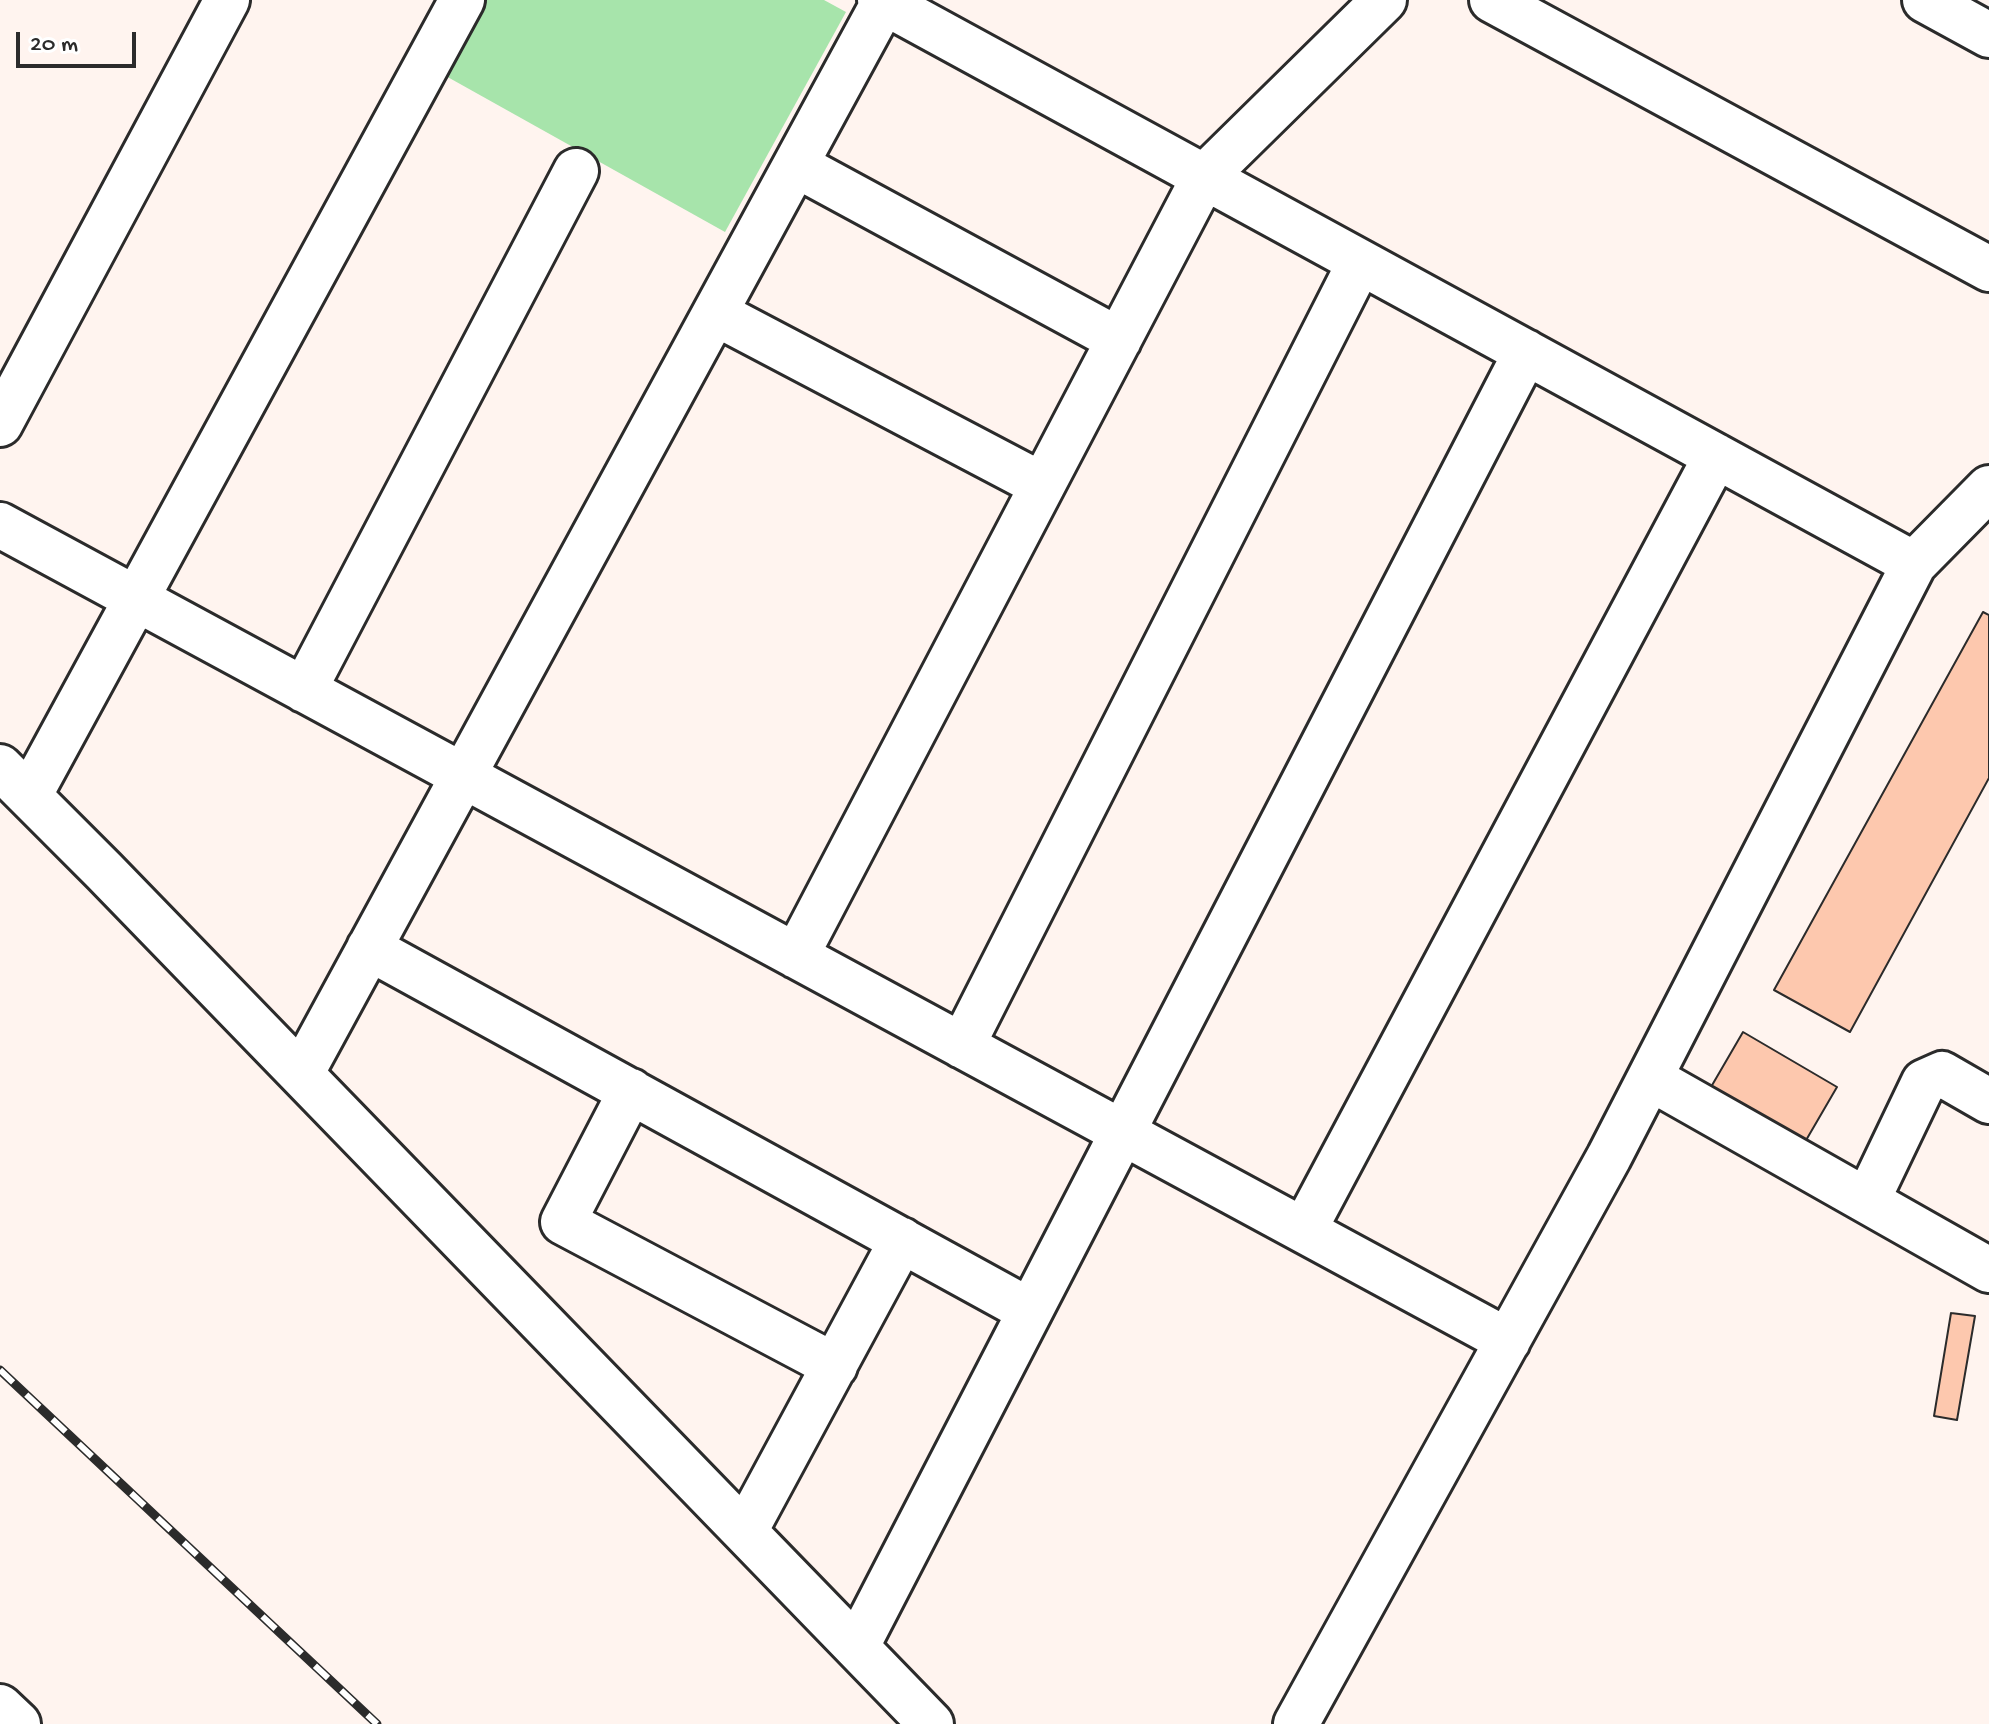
<!DOCTYPE html>
<style>
body{margin:0}
#map{position:relative;width:1989px;height:1724px;overflow:hidden;background:#fff4ef;font-family:"Gochi Hand",sans-serif}
canvas{display:block}
.scale{position:absolute;left:16px;top:32px;width:120px;height:36px;box-sizing:border-box;border:4px solid #2b2b2b;border-top:0;padding-left:10px;font-size:24px;line-height:28px;white-space:nowrap;color:#2b2b2b;-webkit-text-stroke:6px #fff;paint-order:stroke}
</style>
<div id="map">
<canvas width="1989" height="1724"></canvas>
<div class="scale">20 m</div>
</div>
<script>
const ctx = document.querySelector('canvas').getContext('2d');
ctx.lineJoin = 'round';
function paint(path, color) { ctx.fillStyle = color; ctx.fill(path, 'evenodd'); }
const poly = rows => new Path2D(rows.map(r => 'M' + r).join(''));
function stroke(path, color, width, dash) { ctx.strokeStyle = color; ctx.lineWidth = width; ctx.lineCap = dash ? 'butt' : 'round'; ctx.setLineDash(dash || []); ctx.stroke(path); }
const green = poly([
 [485,0,824,0,846,12,725,232,444,75]
]);
const building = poly([
 [1983,612,1989,615,1989,778,1850,1032,1774,990,1983,612],
 [1743,1032,1837,1087,1805,1142,1711,1087,1743,1032],
 [1951,1313,1975,1316,1957,1420,1934,1416,1951,1313]
]);
const minor = poly([
 [880,0,1914,564],
 [1492,0,1989,269],
 [1925,0,1989,35],
 [796,165,1119,340],
 [715,313,1042,485],
 [0,424,227,0],
 [0,525,1508,1341],
 [304,690,576,171],
 [0,767,104,871,931,1724],
 [29,796,462,0],
 [369,948,1030,1311],
 [796,956,1204,177,1384,0],
 [962,1046,1360,262],
 [301,1074,884,2],
 [1650,1078,1989,1270],
 [631,1091,563,1222,835,1366],
 [1867,1201,1924,1082,1942,1074,1989,1101],
 [1304,1230,1716,456],
 [745,1531,902,1240],
 [857,1646,1526,352],
 [0,1707,18,1724],
 [1296,1724,1609,1157,1914,564,1989,488]
]);
const rail = poly([
 [0,1370,377,1724]
]);
paint(green, '#a7e4ab');
paint(building, '#fdc8ae');
stroke(building, '#2b2b2b', 2);
stroke(minor, '#2b2b2b', 50);
stroke(minor, '#fff', 44);
stroke(rail, '#2b2b2b', 9);
stroke(rail, '#fff', 6, [18]);
</script>
